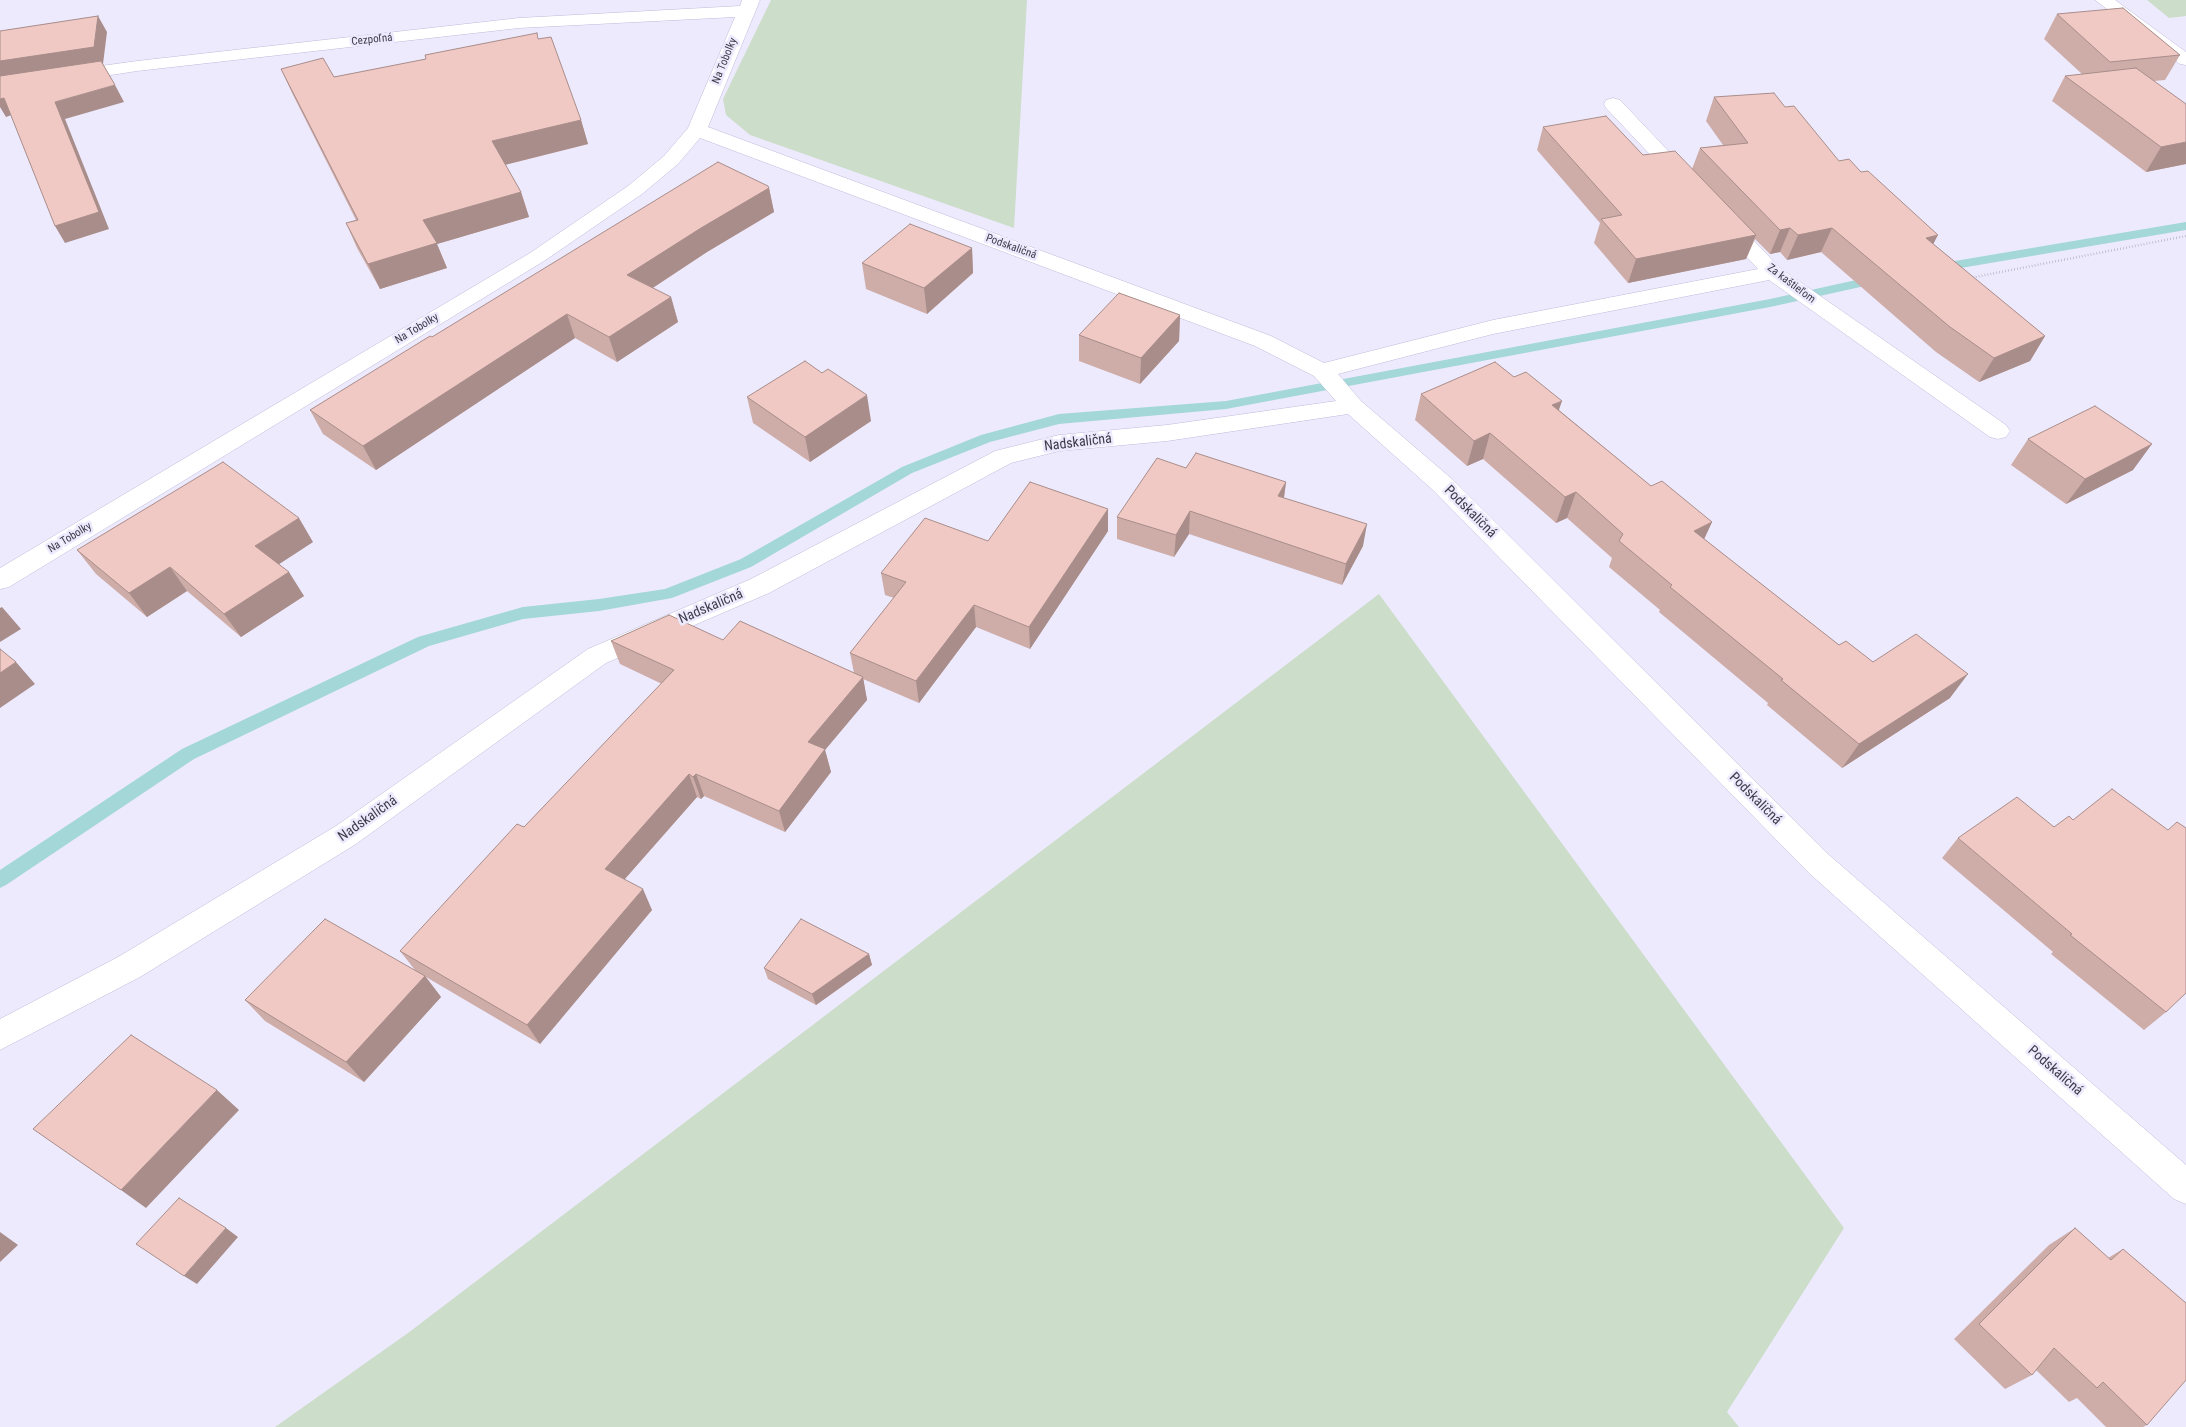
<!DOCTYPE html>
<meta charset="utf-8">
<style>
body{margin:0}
canvas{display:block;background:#edeafe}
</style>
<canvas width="2186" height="1427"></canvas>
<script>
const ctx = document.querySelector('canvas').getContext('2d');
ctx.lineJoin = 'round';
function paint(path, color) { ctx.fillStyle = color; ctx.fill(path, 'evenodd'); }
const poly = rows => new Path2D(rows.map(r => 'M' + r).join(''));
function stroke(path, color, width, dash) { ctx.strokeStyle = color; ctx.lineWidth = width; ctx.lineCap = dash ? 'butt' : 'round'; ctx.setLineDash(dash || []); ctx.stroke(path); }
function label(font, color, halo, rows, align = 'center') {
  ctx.font = font + ' "Roboto Condensed",sans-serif'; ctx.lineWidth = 5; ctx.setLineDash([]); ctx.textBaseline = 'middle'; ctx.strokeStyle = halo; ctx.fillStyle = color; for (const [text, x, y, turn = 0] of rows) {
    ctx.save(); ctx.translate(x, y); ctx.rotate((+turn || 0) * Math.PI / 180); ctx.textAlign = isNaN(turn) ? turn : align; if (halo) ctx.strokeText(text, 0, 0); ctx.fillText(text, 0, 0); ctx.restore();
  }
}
const green = poly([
 [771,0,1027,0,1014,228,750,135,726,115,723,99],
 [2147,0,2186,0,2186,16,2169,18],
 [1379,594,1844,1228,1727,1412,1739,1427,275,1427,408,1333]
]);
const stream = poly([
 [2186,222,2186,230,1937,272,1931,268,1937,264,2186,222],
 [1879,275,1883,276,1885,279,1883,282,1770,307,1226,409,1059,424,990,442,912,473,751,567,672,598,599,611,523,619,429,646,194,759,6,885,0,888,0,870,182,749,418,637,523,607,599,599,665,589,741,559,902,467,981,435,1059,414,1226,401,1770,299,1879,275]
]);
const path = poly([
 [1970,278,2186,236]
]);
const minor = poly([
 [742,0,760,0,708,127,1271,336,1324,363,1493,320,1758,269,1714,221,1717,217,1724,215,1731,217,1780,268,2006,425,2010,431,2006,437,1998,439,1990,437,1769,280,1493,334,1338,374,1361,401,1452,479,1829,855,2186,1165,2186,1204,2174,1199,1809,873,1434,491,1348,414,1167,441,1059,451,1011,463,769,593,606,663,356,844,140,977,0,1050,0,1019,118,957,336,826,588,649,751,579,995,451,1059,435,1167,425,1336,401,1314,376,1255,346,700,138,678,164,642,194,544,261,9,587,0,589,0,568,530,253,628,186,664,156,688,128,735,17,519,28,137,71,0,92,0,80,137,61,519,18,740,6,742,0],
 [2095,0,2115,0,2186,52,2186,65,2180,64,2095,0],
 [1613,98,1620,100,1691,175,1694,179,1691,183,1684,185,1677,183,1606,108,1604,104,1606,100,1613,98]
]);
const wall = poly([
 [2057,14,2180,55,2165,80,2154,81,2186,164,2146,172,2052,101,2065,76,2082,74,2044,39],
 [538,39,581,120,588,144,505,165,521,192,529,217,437,244,447,268,380,289,357,248,346,223,356,220,292,93,281,69,334,77],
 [1714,97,1785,107,1839,161,1861,172,1933,244,2045,336,2030,361,1979,382,1936,352,1821,252,1787,260,1780,252,1770,254,1755,239,1746,259,1628,283,1594,243,1600,223,1537,150,1543,127,1692,169,1700,148,1723,145,1706,121],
 [769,188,774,212,707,252,653,288,671,297,678,322,617,362,575,338,376,470,323,434,310,410,432,337],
 [972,248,973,273,927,314,866,289,862,263],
 [1180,315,1179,341,1140,384,1079,361,1079,335],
 [1514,377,1559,410,1651,486,1712,522,1704,539,1839,645,1873,662,1950,698,1842,768,1767,705,1768,703,1659,612,1660,610,1609,567,1612,558,1567,518,1556,523,1483,459,1467,466,1415,420,1421,394],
 [747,397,871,421,810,462,753,423],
 [2028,439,2133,470,2066,504,2011,465],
 [1186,468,1286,482,1284,498,1363,546,1342,585,1189,534,1174,557,1117,539,1117,517],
 [1108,509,1108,531,1030,649,976,627,919,703,863,679,867,700,825,750,831,772,785,832,704,796,701,799,697,797,625,879,652,910,540,1044,426,977,441,997,364,1082,265,1021,245,1000,415,970,400,951,524,827,662,684,620,664,611,641,723,640,854,673,850,653,894,598,885,595,881,573,988,541],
 [313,542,279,564,304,596,241,637,187,591,147,617,96,574,77,550],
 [1958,838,2166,1012,2144,1030,2051,954,2053,952,1942,858],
 [869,954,872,965,816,1005,768,979,764,968],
 [2075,1228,2108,1258,2123,1249,2147,1425,2143,1427,2106,1427,2077,1398,2069,1402,2036,1370,2032,1375,2005,1389,1954,1339,2049,1245]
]);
const shadedWall = poly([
 [98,16,107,32,103,64,0,79,0,61],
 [115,85,124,102,65,119,109,229,65,243,55,226,55,102],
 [4,98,14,114,6,117,0,107,0,99],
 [581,120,588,144,500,166,492,141],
 [2186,142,2186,164,2146,172,2161,147],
 [769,188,774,212,707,252,634,300,627,275,701,228],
 [521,192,529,217,437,244,447,268,380,289,368,264,423,220],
 [1790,228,1780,252,1770,254,1780,230],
 [1832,228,1821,252,1787,260,1798,235],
 [1756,235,1746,259,1628,283,1636,259],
 [1938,235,1925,260,1926,238],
 [972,248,973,273,927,314,924,288],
 [671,297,678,322,617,362,609,337],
 [567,314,575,338,376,470,363,446],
 [1180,315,1179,341,1140,384,1141,358],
 [2045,336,2030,361,1979,382,1994,358],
 [867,395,871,421,810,462,805,437],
 [1562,401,1553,427,1552,405],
 [1490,433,1483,459,1467,466,1474,441],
 [2152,444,2133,470,2066,504,2085,479],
 [1286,482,1283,504,1278,496],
 [1576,492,1567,518,1556,523,1565,497],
 [1108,509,1108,531,1030,649,1029,627],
 [1190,511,1189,534,1174,557,1176,535],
 [299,518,313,542,270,570,255,546],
 [1712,522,1700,548,1694,531],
 [1367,524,1363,546,1342,585,1346,564],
 [170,567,187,591,147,617,129,593],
 [289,572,304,596,241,637,224,614],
 [974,605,976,627,919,703,916,681],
 [2,607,21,629,0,642,0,608],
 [16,662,35,684,0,708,0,673],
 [1968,674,1950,698,1842,768,1859,744],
 [863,677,867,700,825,750,831,772,785,832,779,811,808,742],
 [689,774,697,797,615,890,605,869],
 [696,774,704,796,701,799,693,777],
 [643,889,652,910,540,1044,527,1025],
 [869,954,872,965,816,1005,812,994],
 [425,976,441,997,364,1082,346,1062],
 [217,1090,239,1110,146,1208,121,1190],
 [226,1228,238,1237,197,1284,184,1276],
 [0,1232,18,1245,0,1262]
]);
const building = poly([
 [2123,8,2180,55,2110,62,2057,14,2123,8],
 [98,16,94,47,0,61,0,31,98,16],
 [537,33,538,39,551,37,581,120,492,141,521,192,423,220,437,243,368,264,346,223,358,220,281,69,323,58,334,77,426,59,425,55,537,33],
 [101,61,115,85,55,102,99,212,55,226,4,98,0,99,0,76,101,61],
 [2136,68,2186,104,2186,142,2161,147,2065,76,2136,68],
 [1774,93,1785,107,1794,106,1839,161,1849,159,1861,172,1868,171,1938,235,1926,238,2045,336,1994,358,1950,327,1832,228,1798,235,1790,228,1780,230,1700,148,1748,143,1714,97,1774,93],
 [1606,116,1643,155,1675,151,1756,235,1636,259,1601,219,1622,215,1543,127,1606,116],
 [718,162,768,186,769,188,701,228,627,275,671,297,609,337,567,314,363,446,310,410,430,336,432,337,718,162],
 [910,224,972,248,924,288,862,263,910,224],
 [1119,293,1180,315,1141,358,1079,335,1119,293],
 [805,361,822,373,828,369,867,395,805,437,747,397,805,361],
 [1495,362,1514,377,1526,372,1562,401,1552,405,1651,486,1662,481,1712,522,1694,531,1839,645,1846,641,1873,662,1916,634,1968,674,1859,744,1781,680,1783,679,1670,587,1672,585,1619,541,1623,534,1576,492,1565,497,1490,433,1474,441,1421,394,1495,362],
 [2095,406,2152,444,2085,479,2028,439,2095,406],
 [1196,453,1286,482,1278,496,1367,524,1346,564,1190,511,1176,535,1117,517,1157,458,1186,468,1196,453],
 [223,462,299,518,255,546,289,572,224,614,170,567,129,593,77,550,223,462],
 [1030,482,1108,509,1029,627,974,605,916,681,850,653,906,582,881,573,925,518,988,541,1030,482],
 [669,615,723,640,740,621,863,677,808,742,825,749,779,811,696,774,693,777,689,774,605,869,643,889,527,1025,400,951,517,824,524,827,674,670,611,641,669,615],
 [0,649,16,662,0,673,0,649],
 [2112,789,2168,830,2177,822,2186,828,2186,993,2166,1012,2070,935,2072,934,1958,838,2017,797,2054,827,2069,816,2073,820,2112,789],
 [325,919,425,976,346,1062,245,1000,325,919],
 [801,919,869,954,812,994,764,968,801,919],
 [131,1035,217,1090,121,1190,33,1129,131,1035],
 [179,1198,226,1228,184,1276,136,1244,179,1198],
 [2075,1228,2111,1260,2123,1249,2186,1303,2186,1380,2147,1425,2103,1382,2097,1388,2054,1348,2032,1375,1979,1324,2075,1228]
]);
const farStreetnames = [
 ["Cezpoľná",372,40,-6],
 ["Na Tobolky",725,61,-68],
 ["Podskaličná",1011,247,20],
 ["Za kaštieľom",1791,284,37],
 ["Na Tobolky",417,329,-31],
 ["Na Tobolky",70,538,-31]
];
const streetNames = [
 ["Nadskaličná",1078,443,-7],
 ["Podskaličná",1470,512,45],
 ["Nadskaličná",711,607,-23],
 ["Podskaličná",1755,799,45],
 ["Nadskaličná",368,819,-35],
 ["Podskaličná",2055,1071,41]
];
paint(green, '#ccddc9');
paint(stream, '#a4d7d8');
stroke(minor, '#bebada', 1);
stroke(path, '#9c99aa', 2.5, [0.5, 2.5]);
paint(minor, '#fff');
paint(wall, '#ceada9');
paint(shadedWall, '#a88d8a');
paint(building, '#f0c9c5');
stroke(building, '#a88d8a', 1);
label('11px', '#3d3b48', '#edeafe', farStreetnames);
label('14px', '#3d3b48', '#edeafe', streetNames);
</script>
